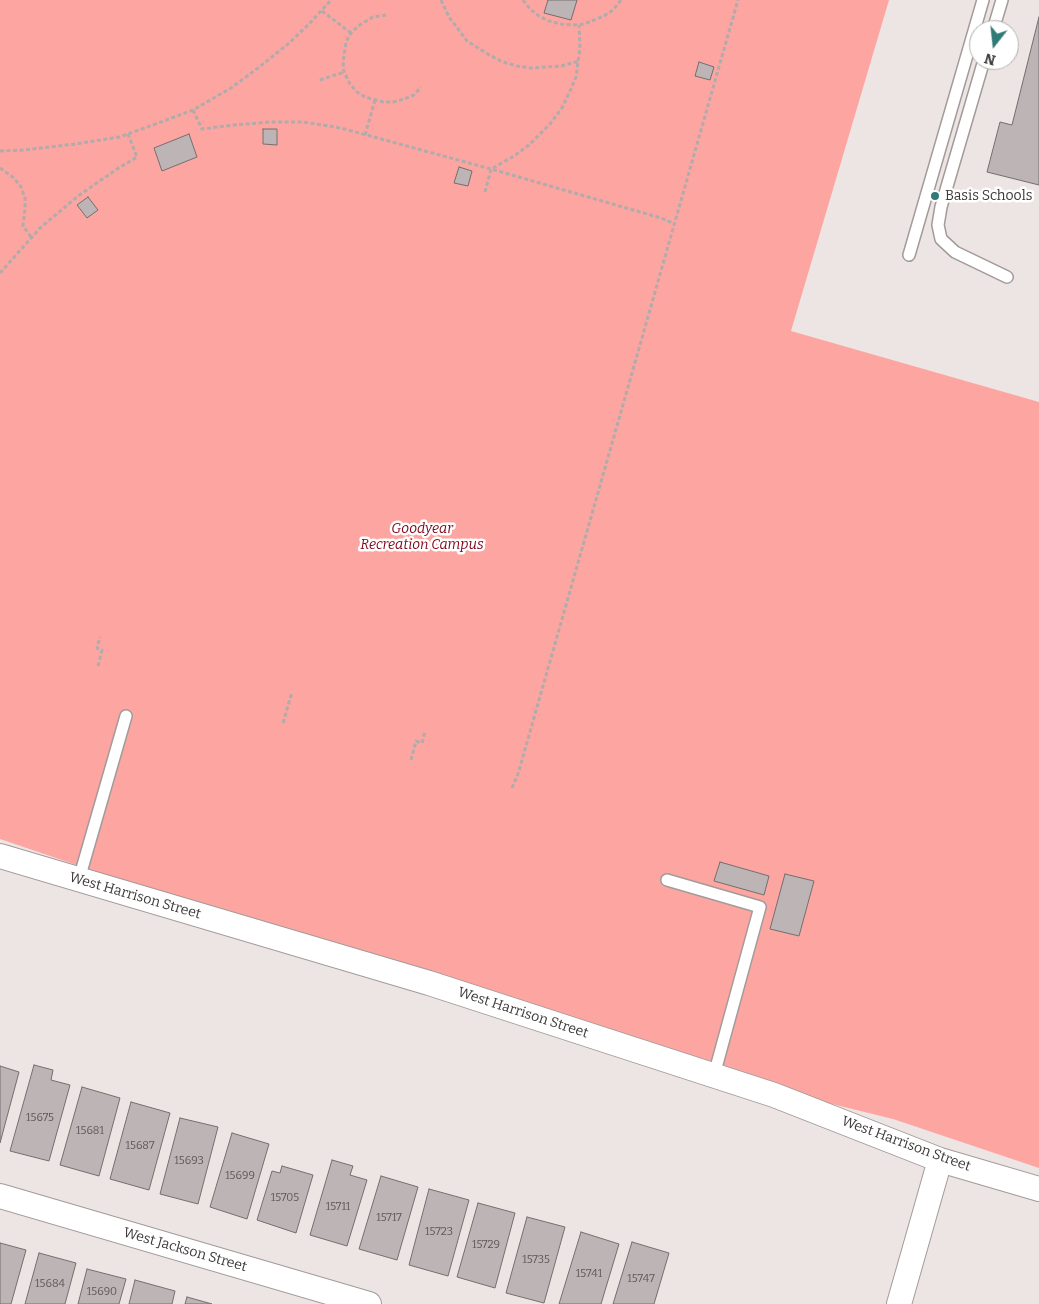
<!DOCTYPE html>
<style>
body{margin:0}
#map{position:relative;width:1039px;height:1304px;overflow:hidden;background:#ede5e4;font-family:Bitter,serif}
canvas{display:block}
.north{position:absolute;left:969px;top:20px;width:50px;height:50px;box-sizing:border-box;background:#fff;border:1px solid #b1b0b0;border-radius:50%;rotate:196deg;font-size:14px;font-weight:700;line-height:20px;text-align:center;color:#3d3a39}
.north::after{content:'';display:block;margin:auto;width:18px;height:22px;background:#307a78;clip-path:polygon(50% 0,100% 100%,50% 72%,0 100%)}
</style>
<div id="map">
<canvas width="1039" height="1304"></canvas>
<div class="north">N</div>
</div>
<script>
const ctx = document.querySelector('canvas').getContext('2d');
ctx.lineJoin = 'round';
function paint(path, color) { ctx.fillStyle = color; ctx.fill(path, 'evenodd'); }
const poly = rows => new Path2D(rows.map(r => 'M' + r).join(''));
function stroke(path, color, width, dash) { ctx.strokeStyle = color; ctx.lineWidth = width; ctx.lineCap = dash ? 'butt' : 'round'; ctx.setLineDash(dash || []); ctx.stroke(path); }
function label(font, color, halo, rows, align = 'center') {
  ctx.font = font + ' Bitter,serif'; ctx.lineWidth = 5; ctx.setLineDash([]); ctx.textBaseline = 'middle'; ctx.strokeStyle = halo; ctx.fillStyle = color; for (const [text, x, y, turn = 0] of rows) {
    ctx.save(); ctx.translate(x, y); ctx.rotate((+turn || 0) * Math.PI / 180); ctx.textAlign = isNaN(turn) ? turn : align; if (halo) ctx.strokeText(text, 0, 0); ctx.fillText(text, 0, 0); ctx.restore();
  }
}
const green = poly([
 [0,0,889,0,791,331,1039,402,1039,1168,893,1119,714,1075,365,963,0,839]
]);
const building = poly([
 [548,0,577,0,571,20,544,13,548,0],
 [1039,17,1039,185,987,172,1000,122,1012,125,1039,17],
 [699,62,714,67,710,80,695,76,699,62],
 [263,129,277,129,277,145,263,144,263,129],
 [189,134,197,157,162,171,154,148,189,134],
 [459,167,472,171,468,186,454,183,459,167],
 [88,197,98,210,87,218,77,205,88,197],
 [720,862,769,876,764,895,714,881,720,862],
 [785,874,814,881,799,936,770,929,785,874],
 [34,1065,53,1070,51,1080,70,1085,49,1161,10,1151,34,1065],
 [0,1066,19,1072,0,1143,0,1066],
 [82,1087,120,1098,99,1176,60,1165,82,1087],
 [131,1102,170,1113,149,1190,110,1179,131,1102],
 [180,1118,218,1127,198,1204,160,1194,180,1118],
 [232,1133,269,1144,247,1219,210,1207,232,1133],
 [332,1160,353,1166,350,1175,367,1180,347,1246,310,1235,332,1160],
 [282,1166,313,1175,296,1233,257,1220,272,1171,280,1173,282,1166],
 [381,1176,418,1187,397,1260,359,1249,381,1176],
 [429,1189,469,1200,448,1276,409,1265,429,1189],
 [478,1203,515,1213,495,1288,457,1277,478,1203],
 [527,1217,565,1227,544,1303,506,1293,527,1217],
 [581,1232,619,1244,601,1304,559,1304,581,1232],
 [632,1242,669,1253,654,1304,613,1304,632,1242],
 [0,1243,26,1250,11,1304,0,1304,0,1243],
 [39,1253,76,1263,65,1304,25,1304,39,1253],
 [87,1269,126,1279,119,1304,78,1304,87,1269],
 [135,1280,175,1291,172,1304,129,1304,135,1280],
 [187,1297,212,1304,185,1304,187,1297]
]);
const path = poly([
 [441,0,449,17,467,41,491,56,503,62,517,66,531,68,561,66,579,61],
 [523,0,530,9,539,16,549,21,561,24,573,25,584,24,604,16,613,10,621,0],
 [322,11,351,33],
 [386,15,373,17,358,26,351,33,346,42,343,62,344,72,350,84,357,92,365,97,383,102,393,102,404,99,414,95,421,87],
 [320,80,344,72],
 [193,110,202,129,234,125,270,122,303,122,341,128,491,169,661,218,675,224],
 [365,135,375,100],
 [0,151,23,150,75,144,119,137,153,125,193,110,231,88,258,68,288,44,310,23,331,0],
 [0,168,14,178,21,187,25,198,25,209,23,226,31,237],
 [485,192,491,169,514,156,529,145,550,124,562,108,570,91,576,77,580,47,579,25],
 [0,273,40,228,78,196,117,169,137,157,128,134],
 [98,666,102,650,97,648,100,637],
 [283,723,292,692],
 [411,760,416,741,422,743,425,731],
 [512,788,518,774,738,0]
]);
const lane = poly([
 [993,30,1002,0],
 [984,60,941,207,938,225,941,239,955,252,1007,277],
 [909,255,983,0],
 [79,879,126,716],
 [667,880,760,907,714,1075]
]);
const street = poly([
 [0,856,429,983,774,1095,940,1160,1039,1189],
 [0,1196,369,1304],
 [899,1304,940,1160]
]);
const markers = [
 [935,196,5,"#307a78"]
];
const numberNames = [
 ["15675",40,1118],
 ["15681",90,1131],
 ["15687",140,1146],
 ["15693",189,1161],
 ["15699",240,1176],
 ["15705",285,1198],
 ["15711",338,1207],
 ["15717",389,1218],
 ["15723",439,1232],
 ["15729",486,1245],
 ["15735",536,1260],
 ["15741",589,1274],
 ["15747",641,1279],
 ["15684",50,1284],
 ["15690",102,1292]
];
const poiNames = [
 ["Basis Schools",945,196]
];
const parkNames = [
 ["Goodyear",422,529],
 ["Recreation Campus",422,545]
];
const streetNames = [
 ["West Harrison Street",135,896,16],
 ["West Harrison Street",523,1013,18],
 ["West Harrison Street",906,1144,20],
 ["West Jackson Street",185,1250,16]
];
paint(green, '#fda5a1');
paint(building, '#bdb5b5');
stroke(building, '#756e6e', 1);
stroke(lane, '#a29b9a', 14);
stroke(street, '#a29b9a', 26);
stroke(path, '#b1abaa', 3, [4, 2.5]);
stroke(lane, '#fff', 11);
stroke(street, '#fff', 24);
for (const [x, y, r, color] of markers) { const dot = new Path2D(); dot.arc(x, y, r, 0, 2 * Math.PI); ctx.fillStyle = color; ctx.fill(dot); stroke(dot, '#fff', 2); }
label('11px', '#5d5958', null, numberNames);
label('14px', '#3d3a39', '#fff', poiNames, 'left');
label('italic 14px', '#7f0619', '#fff', parkNames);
label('14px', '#3d3a39', '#fff', streetNames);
</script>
